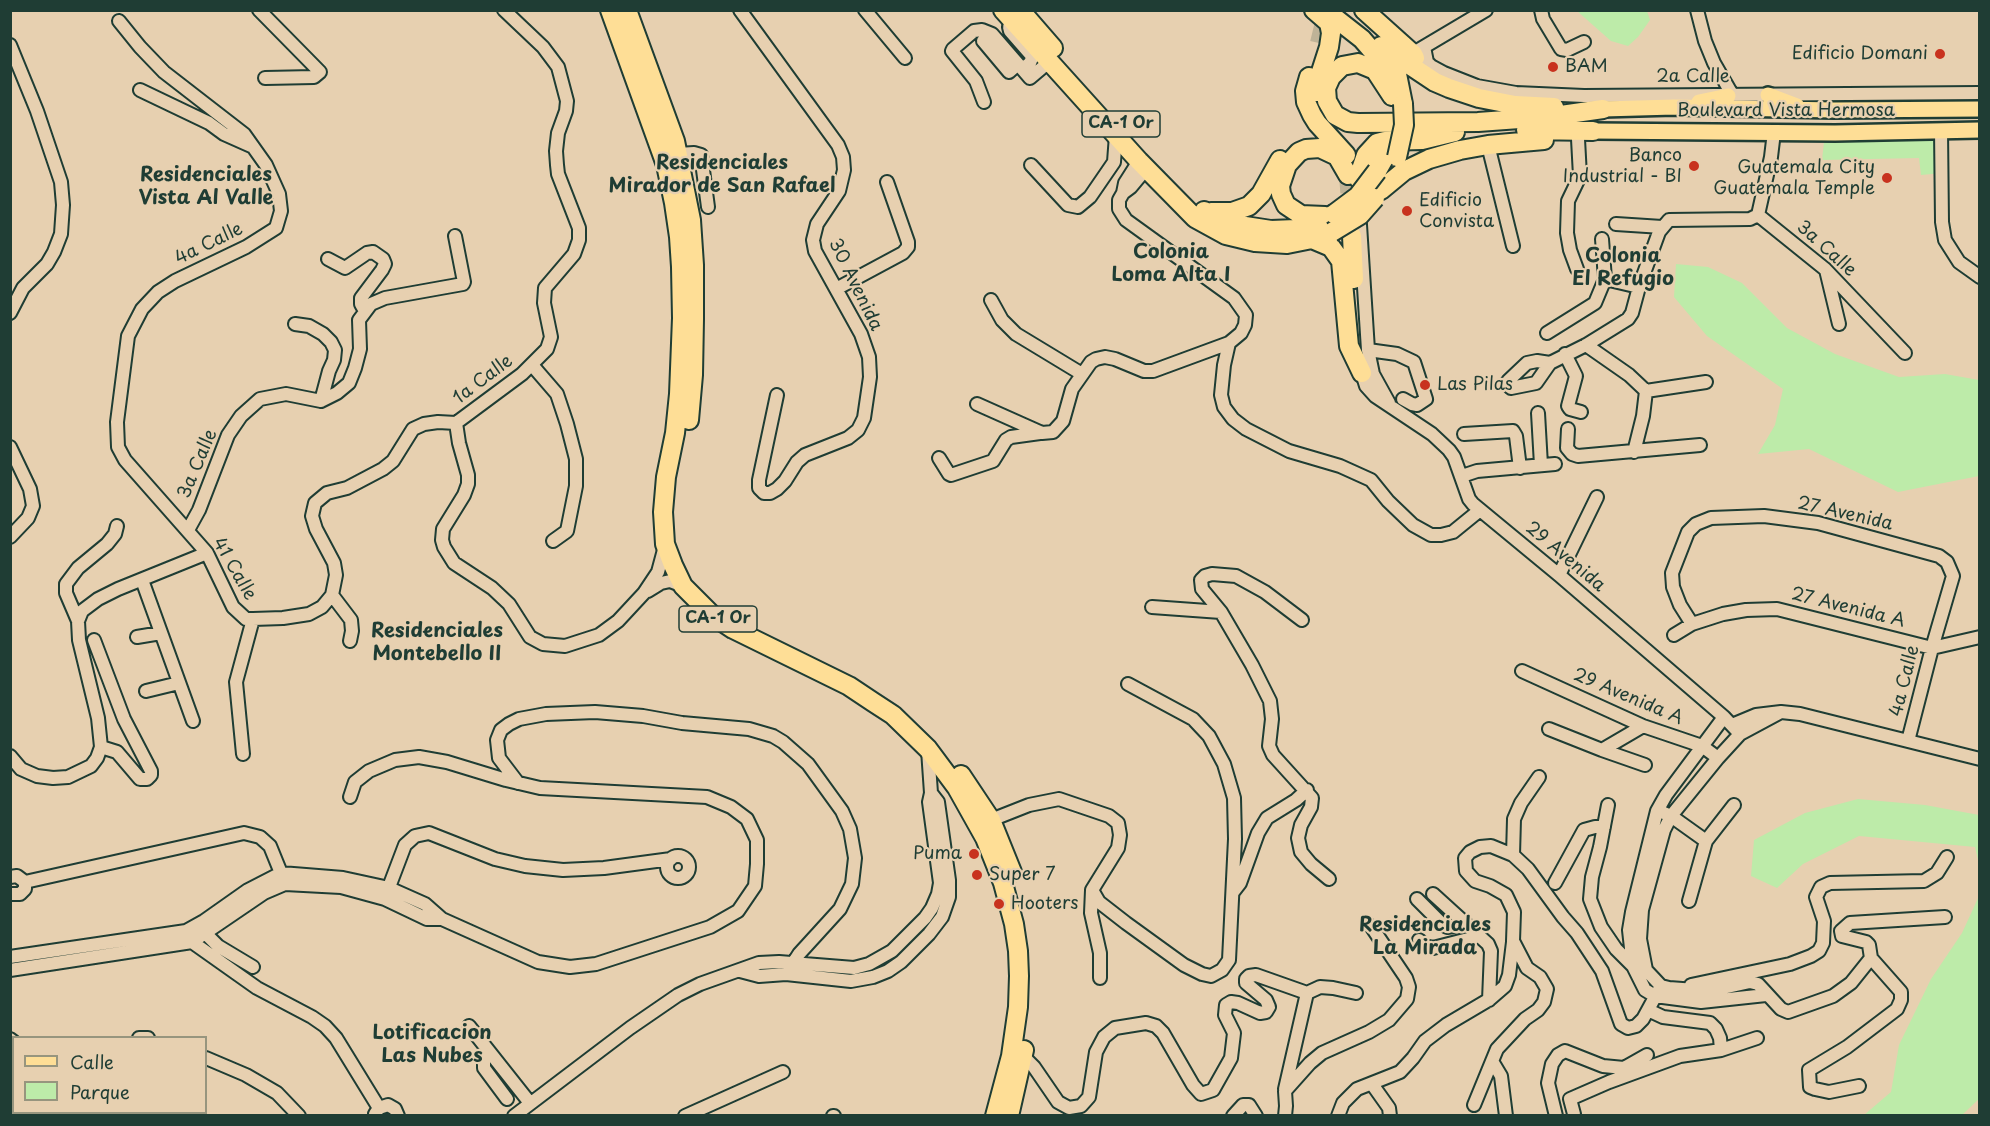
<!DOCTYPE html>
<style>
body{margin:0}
#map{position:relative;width:1990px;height:1126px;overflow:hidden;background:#e7d0b0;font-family:"Playpen Sans",sans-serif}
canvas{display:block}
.frame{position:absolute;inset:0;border:12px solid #1f3d34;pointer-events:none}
.legend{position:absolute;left:12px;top:1036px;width:195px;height:78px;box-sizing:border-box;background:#e7d0b0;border:2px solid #97957e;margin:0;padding:8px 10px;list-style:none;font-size:18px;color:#1f3d34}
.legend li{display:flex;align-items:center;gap:12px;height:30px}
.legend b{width:30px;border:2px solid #97957e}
</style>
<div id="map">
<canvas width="1990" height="1126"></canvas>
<div class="frame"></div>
<ul class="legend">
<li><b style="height:8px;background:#fede96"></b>Calle</li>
<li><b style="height:16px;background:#bdeba9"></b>Parque</li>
</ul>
</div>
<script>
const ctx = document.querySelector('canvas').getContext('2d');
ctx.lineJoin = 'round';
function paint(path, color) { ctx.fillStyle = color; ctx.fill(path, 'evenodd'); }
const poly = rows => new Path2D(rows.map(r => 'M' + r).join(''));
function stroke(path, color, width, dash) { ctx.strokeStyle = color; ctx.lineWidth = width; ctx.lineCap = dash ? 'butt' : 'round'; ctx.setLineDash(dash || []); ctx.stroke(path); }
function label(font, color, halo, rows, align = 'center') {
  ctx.font = font + ' "Playpen Sans",sans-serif'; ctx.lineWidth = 4.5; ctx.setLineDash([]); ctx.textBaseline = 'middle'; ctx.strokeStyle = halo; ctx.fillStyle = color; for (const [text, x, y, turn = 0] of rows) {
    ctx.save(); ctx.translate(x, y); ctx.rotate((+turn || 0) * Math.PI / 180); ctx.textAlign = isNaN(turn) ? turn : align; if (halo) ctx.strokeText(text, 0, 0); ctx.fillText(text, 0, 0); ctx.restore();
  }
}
const green = poly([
 [1577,11,1647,11,1650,20,1638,37,1628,46,1611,41],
 [1941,130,1943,173,1921,175,1919,158,1822,160,1825,133],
 [1676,264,1708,267,1742,283,1787,328,1835,354,1899,377,1945,374,1979,380,1979,476,1898,492,1809,449,1758,454,1775,425,1783,389,1707,336,1674,297],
 [1858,799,1925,805,1979,815,1979,864,1975,847,1859,836,1803,864,1777,888,1751,876,1754,840,1805,813],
 [1979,896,1979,1099,1962,1115,1864,1115,1891,1092,1899,1045,1931,979,1962,933]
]);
const highwayTunnel = poly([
 [1319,43,1327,10],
 [1348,175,1351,215]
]);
const minor = poly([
 [259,10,320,72,314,77,265,78],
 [740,10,838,145,843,157,844,170,839,191,817,224,813,240,815,251,861,334,869,357,870,377,864,418,858,430,848,438,805,455,797,462,785,481,777,489,770,493,764,493,759,488,759,480,777,395],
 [865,10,905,58],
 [1541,10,1543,19,1561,49,1567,50,1584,42],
 [1697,10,1705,41,1714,63,1733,96],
 [119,21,140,47,164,72,244,134,266,165,279,194,281,211,276,228,246,247,175,281,158,292,142,309,128,336,117,422,118,447,125,460,207,553,233,607,246,619,253,619,283,618,309,614,322,607,332,595,336,575,334,563,316,529,312,516,315,503,327,493,347,488,383,469,393,461,413,429,424,424,438,422,456,423],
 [1013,23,1009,27,1010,31,1031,55,1032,58,1030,63,1022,69],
 [992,34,983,41,1009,72,1018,64,1030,78,1043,67,1051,64],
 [10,45,37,111,61,182,63,205,61,234,54,252,47,264,23,288,10,313],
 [1424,47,1427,62,1431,66,1444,73,1477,86,1516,93,1584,96,1980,93],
 [1417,51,1486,10],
 [140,90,209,123,224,134,251,146],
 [984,102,976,81,952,51,953,49,974,31,982,30,992,34,1018,64],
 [1941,130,1942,222,1945,240,1959,262,1980,277],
 [1488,145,1513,246],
 [678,154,694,153,701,155,708,207],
 [1031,165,1068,205,1078,207,1090,197,1114,162,1116,135],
 [1123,193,1131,187,1146,169],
 [1359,209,1368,350,1373,374,1389,403],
 [1758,215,1825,269,1905,353],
 [1758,215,1771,157,1774,132],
 [1616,224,1662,227],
 [328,259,345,268,367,253,373,252,383,259,385,264,382,270,361,298,361,304,365,311],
 [1577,269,1570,250,1567,233,1568,201,1580,176,1578,139],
 [1826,270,1839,324],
 [1605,279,1639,287],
 [836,289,903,253,908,247,908,242,887,182],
 [991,300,1002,320,1016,334,1082,374],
 [295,324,309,326,323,334,331,342,335,350,334,360,329,371,321,401],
 [1547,333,1595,303,1605,279,1602,239],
 [1229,343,1224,365,1221,395,1224,407,1233,419,1246,429,1289,451,1340,466,1371,480,1388,501,1413,525,1431,535,1441,535,1453,532,1480,510],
 [1586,345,1629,375,1646,391,1706,382],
 [1368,350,1397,354,1414,362,1426,399,1417,405,1412,404,1403,399],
 [1565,354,1576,376,1568,406,1570,409,1581,412],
 [1550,363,1537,361,1527,363,1508,381,1508,385,1511,388,1536,383,1550,363,1586,345,1628,319,1632,313,1639,287,1659,232,1669,220,1750,219,1758,215],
 [532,365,557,394,567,424,576,459,576,486,567,531,553,541],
 [1362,373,1366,386,1375,396,1432,434,1449,450,1454,457,1469,499,1473,504,1559,575,1724,717,1740,734],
 [977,404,1042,433,1053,432,1063,421,1072,389,1091,362,1096,359,1105,357,1115,359,1144,371,1153,371,1229,343,1241,333,1245,325,1246,315,1234,298,1126,220,1119,209,1119,200,1123,193,1125,183,1139,161],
 [1538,413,1541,465],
 [456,423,522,374,547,349,551,337,544,303,545,288,574,254,579,240,579,228,558,174,557,165,556,151,558,133,566,111,567,101,558,67,543,47,504,10],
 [456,423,459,443,468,475,468,484,464,495,443,529,442,540,444,547,454,563,492,588,509,604,530,637,543,644,565,646,599,635,618,621,644,593,658,572,665,546],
 [1568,429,1567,448,1572,454,1578,456,1700,445],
 [1464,434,1513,431,1516,436,1520,468],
 [10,447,30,489,33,506,28,518,10,537],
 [1634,452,1643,416,1646,391],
 [939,458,949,474,951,475,993,461,1006,440,1011,437,1040,433],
 [1462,476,1477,471,1555,464],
 [188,530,199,510,228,435,241,416,260,399,286,394,321,401,337,393,349,383,355,368,360,349,359,320,371,304,385,298,463,284,464,282,455,236],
 [1559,575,1597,497],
 [142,580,193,721],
 [648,591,661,583,670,581,683,586],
 [332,595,351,620,352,631,350,641],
 [1152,607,1221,612],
 [1302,620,1265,592,1236,576,1212,574,1205,576,1201,580,1202,589,1221,612,1252,665,1270,701,1272,719,1269,746,1273,755,1312,798,1311,807,1301,825,1298,838,1301,852,1311,864,1329,879],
 [78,621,66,593,66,584,78,568,107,544,115,534,117,526],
 [1692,624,1680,605,1673,587,1672,573,1688,532,1696,524,1711,518,1764,516,1818,523,1939,556,1947,562,1953,576,1932,648,1908,741],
 [1674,635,1692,624,1723,614,1746,610,1777,609,1932,648,1980,637],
 [137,637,161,633],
 [94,640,124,719,151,771,151,775,147,779,140,779,117,752,101,747],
 [1522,671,1643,726,1702,746,1718,758],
 [146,691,179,683],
 [1781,712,1740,734,1718,758,1671,816,1664,830,1642,910,1640,939,1646,970,1661,986,1669,988,1709,991,1750,982,1758,984,1781,1009,1788,1012,1833,996,1851,983,1871,958],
 [1724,717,1666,795,1657,811,1632,912,1629,930,1633,966,1645,990,1655,996,1701,1002,1766,995],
 [1732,725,1756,715,1781,712,1800,714,1980,759],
 [1549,729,1602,750,1645,765],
 [1602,750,1643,726],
 [243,754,236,682,253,619],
 [10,756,21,769,37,776,53,778,68,777,91,766,97,758,101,747,98,718,79,640,78,621,82,611,98,599,118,589,207,553],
 [518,783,499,758,497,740,501,730,509,724,519,719,546,714,595,712,643,716,682,723,749,729,773,736,783,742,808,764,842,811,850,829,855,858,852,884,840,909,799,954,786,974],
 [1608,805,1600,847,1592,877,1590,899,1601,927,1616,949,1633,966],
 [1664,813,1671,816,1706,841],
 [991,820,1029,805,1059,799,1109,816,1118,823,1120,835,1118,848,1092,890,1091,913,1100,953,1100,978],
 [1513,855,1514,819,1521,803,1539,777],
 '667 867a11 11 0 1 1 22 0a11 11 0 1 1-22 0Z',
 [10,877,17,876,25,882],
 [25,882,244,833,260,837,270,846,283,878],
 [1555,883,1584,830,1595,827,1604,827],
 [1092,890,1099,902,1126,923,1184,965,1202,974,1211,976,1222,970,1229,960,1235,839,1234,798,1224,764,1209,736,1193,719,1128,684],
 [1233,892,1240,883,1258,833,1267,818,1296,800,1307,790],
 [10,894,20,894,25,889,25,882],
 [1433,894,1488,944,1491,951,1489,1000],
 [386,895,405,845,415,836,429,833,495,859,525,866,563,870,604,868,671,859],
 [1417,899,1442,924,1447,927,1453,926,1461,920],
 [1689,901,1706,841,1734,805],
 [201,929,218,946,253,967],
 [189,936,192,942,257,988,312,1017,325,1026,336,1038,379,1108],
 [1419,940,1425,946,1433,948,1480,936],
 [10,957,186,931,204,921,248,890,281,873,343,878,389,888,425,904,442,919,538,962,570,967,596,964,710,927,738,911,755,886,757,864,757,840,747,819,731,807,707,797,540,788,506,780,447,762,419,757,395,760,369,771,355,782,350,797],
 [10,970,192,942,264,893,285,884,341,887,385,899,427,919,442,919],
 [740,971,759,976,786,974,851,981,873,977,888,971,901,962,929,934,942,917,949,897,949,880,938,802,931,793],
 [1691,985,1790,964,1811,956,1819,951,1823,943,1824,921,1816,897,1821,887,1830,883,1924,881,1937,873,1947,857],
 [1648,1010,1663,1017,1710,1023,1716,1029,1720,1038,1721,1050],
 [469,1026,530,1103],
 [139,1038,148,1038],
 [10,1039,14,1042],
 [488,1050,484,1055,484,1068,507,1099],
 [1023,1056,1034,1067,1058,1102,1069,1108,1081,1106,1089,1097,1096,1052,1104,1037,1115,1028,1146,1023,1156,1026,1163,1033,1193,1085,1201,1094,1213,1090,1231,1058,1234,1033,1225,1015,1226,1005,1231,1002,1238,1003,1260,1013,1266,1012,1269,1007,1266,1000,1246,983,1246,979,1249,976,1256,975,1307,993,1320,987,1333,988,1356,993],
 [206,1058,246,1075,277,1093,299,1116],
 [1492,1061,1501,1076,1506,1116],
 [1372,1084,1389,1108,1390,1116],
 [1859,1086,1829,1092,1815,1089,1810,1087,1809,1070,1847,1047,1897,1009,1901,1000,1901,992,1871,958,1869,945,1866,942,1842,936,1841,931,1850,923,1945,917],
 [1285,1089,1307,993],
 [1474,1105,1497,1049,1525,1019,1538,1010,1544,1002,1547,989,1540,977,1527,968,1513,941,1514,912,1506,895,1490,886,1475,881,1466,871,1465,858,1470,852,1480,847,1491,846,1513,855,1528,869,1563,917,1577,933,1602,971,1621,1024,1628,1028,1636,1026,1643,1019,1661,986],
 [375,1114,379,1108,388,1105,395,1109,398,1116],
 [1574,1114,1570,1099,1609,1082,1680,1056,1721,1050,1757,1038],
 [514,1116,630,1028,678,995,700,984,759,963,779,962,854,968,869,964,892,951,925,918,932,908,938,894,940,883,929,802,931,793,928,750],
 [685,1116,783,1072],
 [833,1116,834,1116],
 [1233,1116,1243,1105,1249,1105,1256,1116],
 [1285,1116,1286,1106,1285,1091,1310,1063,1322,1053,1369,1032,1389,1020,1407,999,1409,987,1406,978,1371,926],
 [1338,1116,1343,1103,1357,1089,1400,1072,1413,1058,1425,1041,1446,1025,1490,999,1505,986,1509,975,1513,942],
 [1556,1116,1548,1083,1552,1064,1558,1055,1565,1051,1603,1066,1624,1068,1647,1055]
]);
const major = poly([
 [1768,95,1797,106],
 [1699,102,1728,96],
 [1603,109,1674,107,1834,110,1980,109],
 [1593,131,1835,133,1980,130]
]);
const highway = poly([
 [610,10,666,165,674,203,679,237,681,267,682,318,679,394,675,433,666,477,663,512,665,544,673,565,683,586,712,615,733,629,849,686,873,702,893,715,928,749,957,788,985,838,1003,883,1014,924,1018,951,1019,976,1018,1007,1011,1056,995,1116],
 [627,10,675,141,691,220,694,265,694,319,693,375,689,420],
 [1003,10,1139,161,1195,218,1226,235,1255,242,1287,244,1312,239,1332,232],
 [1020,10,1053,48],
 [1314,10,1329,23,1331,33,1329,47,1318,81,1316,92],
 [1325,10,1362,39,1374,53,1381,65],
 [1364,10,1413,54,1415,58],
 [1381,46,1435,82,1449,88,1479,98,1515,105,1554,107],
 [1384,50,1397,74,1403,104],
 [1309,77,1305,91,1306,102,1312,115,1317,123,1346,155],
 [1392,96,1375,70,1358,63,1342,66,1331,77,1326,88,1327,101,1335,115,1348,122,1358,123,1478,122,1547,117,1603,109],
 [1526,130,1593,131],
 [1377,171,1386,155],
 [1358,178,1366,155,1377,143,1385,141,1422,140,1455,132],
 [1381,190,1404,171,1429,159,1460,150,1488,145,1544,140],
 [1204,211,1232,224,1271,230,1296,229,1309,226,1334,214],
 [1211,212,1232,212,1249,206,1261,194,1280,160],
 [1325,216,1301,215,1286,205,1281,194,1280,186,1287,165,1299,152,1306,149,1320,148,1337,156,1348,175],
 [1352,236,1354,279],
 [1312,239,1331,247,1341,261,1349,346,1362,373],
 [961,775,991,820,1012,872],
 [1009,1116,1024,1050]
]);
const highwayBridge = poly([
 [1397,157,1404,125,1403,104],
 [1334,214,1358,196,1377,171],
 [1332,232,1360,215,1375,198]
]);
const markers = [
 [1940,54,6,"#c8321e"],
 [1553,67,6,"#c8321e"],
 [1694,166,6,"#c8321e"],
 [1887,178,6,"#c8321e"],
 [1407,211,6,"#c8321e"],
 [1425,385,6,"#c8321e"],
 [974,854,6,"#c8321e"],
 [977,875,6,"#c8321e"],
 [999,904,6,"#c8321e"]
];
const shields = [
 [1121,124,78],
 [718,619,78]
];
const shieldNames = [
 ["CA-1 Or",1121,124],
 ["CA-1 Or",718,619]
];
const poiNames = [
 ["Edificio Domani",1928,54,"right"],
 ["BAM",1565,67],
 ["Banco",1682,156,"right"],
 ["Industrial - BI",1682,177,"right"],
 ["Guatemala City",1875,168,"right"],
 ["Guatemala Temple",1875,189,"right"],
 ["Edificio",1419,201],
 ["Convista",1419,222],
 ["Las Pilas",1437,385],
 ["Puma",962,854,"right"],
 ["Super 7",989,875],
 ["Hooters",1011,904]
];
const streetNames = [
 ["2a Calle",1693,77],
 ["Boulevard Vista Hermosa",1786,111],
 ["4a Calle",209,244,-26],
 ["3a Calle",1826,249,42],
 ["30 Avenida",855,285,64],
 ["1a Calle",483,380,-37],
 ["3a Calle",198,464,-67],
 ["27 Avenida",1845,514,13],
 ["29 Avenida",1565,557,40],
 ["41 Calle",234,569,60],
 ["27 Avenida A",1848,608,14],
 ["4a Calle",1905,681,-76],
 ["29 Avenida A",1628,697,23]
];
const neighbourhoodNames = [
 ["Residenciales",722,163],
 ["Mirador de San Rafael",722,186],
 ["Residenciales",206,175],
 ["Vista Al Valle",206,198],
 ["Colonia",1171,252],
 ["Loma Alta I",1171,275],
 ["Colonia",1623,256],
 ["El Refugio",1623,279],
 ["Residenciales",437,631],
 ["Montebello II",437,654],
 ["Residenciales",1425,925],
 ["La Mirada",1425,948],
 ["Lotificacion",432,1033],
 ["Las Nubes",432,1056]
];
paint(green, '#bdeba9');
stroke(highwayTunnel, '#bfb397', 18, [18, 9]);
stroke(minor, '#1f3d34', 16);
stroke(major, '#1f3d34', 20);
stroke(highway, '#1f3d34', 22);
stroke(minor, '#e7d0b0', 12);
stroke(major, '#fede96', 15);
stroke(highway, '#fede96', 18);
stroke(highwayBridge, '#1f3d34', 22, []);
stroke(highwayBridge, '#fede96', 18);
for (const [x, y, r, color] of markers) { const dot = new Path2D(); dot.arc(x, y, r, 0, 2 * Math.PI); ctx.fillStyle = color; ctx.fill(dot); stroke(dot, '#e7d0b0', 2); }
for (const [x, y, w] of shields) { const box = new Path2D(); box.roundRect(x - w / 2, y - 13, w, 26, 4.5); ctx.fillStyle = '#e7d0b0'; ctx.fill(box); stroke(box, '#1f3d34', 1.5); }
label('bold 16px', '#1f3d34', null, shieldNames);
label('18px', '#1f3d34', '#e7d0b0', poiNames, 'left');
label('18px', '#1f3d34', '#e7d0b0', streetNames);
label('bold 20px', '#1f3d34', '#e7d0b0', neighbourhoodNames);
</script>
